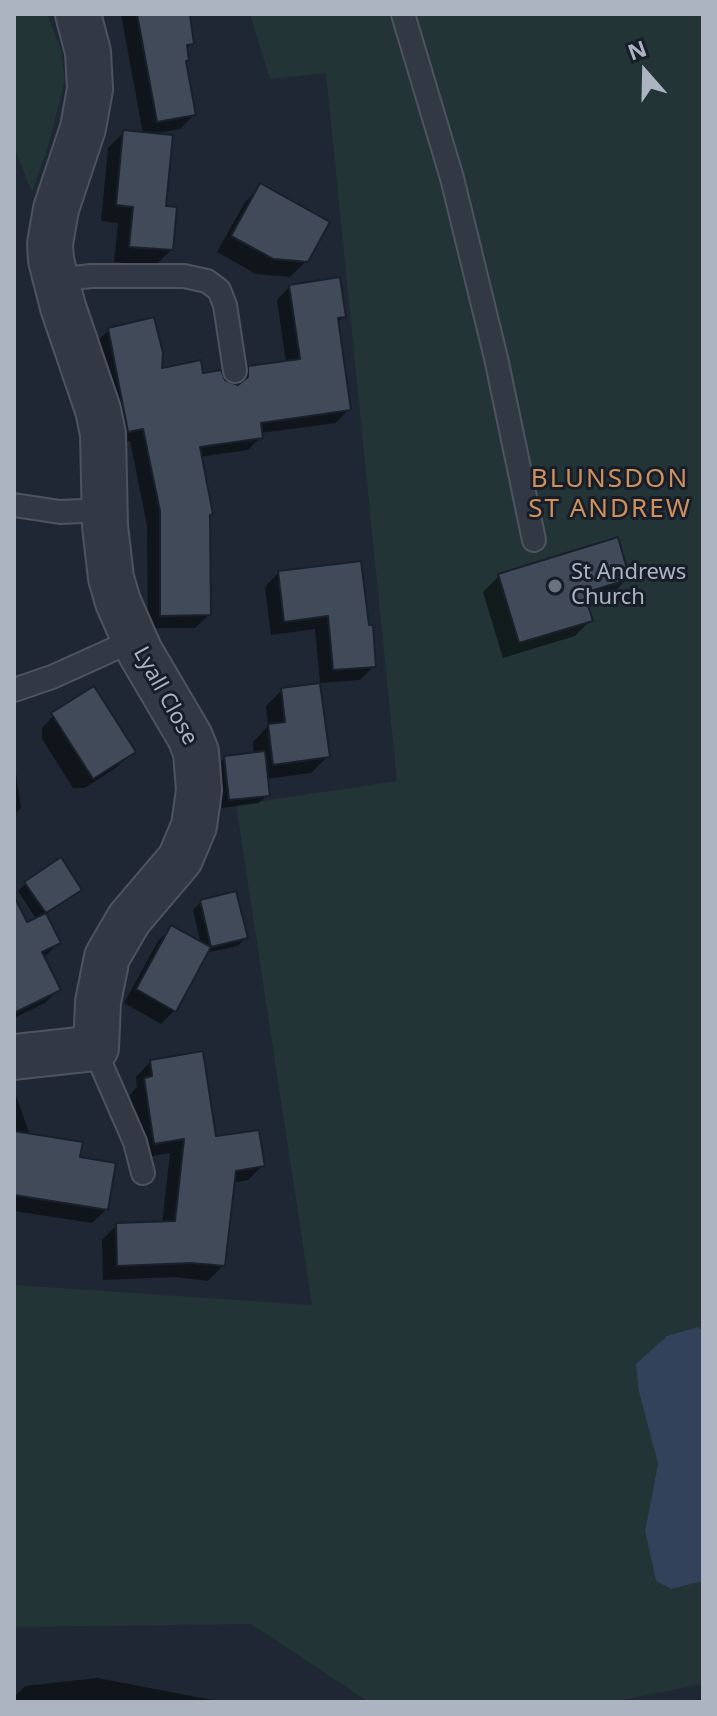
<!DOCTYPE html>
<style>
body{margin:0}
#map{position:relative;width:717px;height:1716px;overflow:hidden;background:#1f2734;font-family:"Noto Sans",sans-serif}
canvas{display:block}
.frame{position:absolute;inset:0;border:16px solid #acb4c2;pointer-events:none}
.north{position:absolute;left:605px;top:32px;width:80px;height:80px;-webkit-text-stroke:6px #181e29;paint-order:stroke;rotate:340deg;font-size:22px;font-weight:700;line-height:32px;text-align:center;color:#acb4c2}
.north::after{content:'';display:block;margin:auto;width:28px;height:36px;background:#acb4c2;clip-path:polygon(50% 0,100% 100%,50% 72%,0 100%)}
</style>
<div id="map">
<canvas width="717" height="1716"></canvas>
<div class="frame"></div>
<div class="north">N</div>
</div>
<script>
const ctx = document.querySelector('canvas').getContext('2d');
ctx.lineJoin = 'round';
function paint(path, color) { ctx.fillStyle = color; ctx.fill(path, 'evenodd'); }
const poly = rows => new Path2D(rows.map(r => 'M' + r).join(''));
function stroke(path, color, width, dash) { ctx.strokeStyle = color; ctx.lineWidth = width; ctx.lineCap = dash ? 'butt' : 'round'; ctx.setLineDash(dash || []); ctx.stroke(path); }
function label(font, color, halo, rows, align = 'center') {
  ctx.font = font + ' "Noto Sans",sans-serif'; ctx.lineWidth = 6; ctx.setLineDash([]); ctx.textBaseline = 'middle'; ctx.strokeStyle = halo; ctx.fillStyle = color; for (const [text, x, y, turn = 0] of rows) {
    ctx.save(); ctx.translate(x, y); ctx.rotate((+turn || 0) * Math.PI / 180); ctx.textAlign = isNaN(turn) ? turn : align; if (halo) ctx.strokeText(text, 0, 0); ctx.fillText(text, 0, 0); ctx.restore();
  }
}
const green = poly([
 [14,14,47,14,61,49,65,80,49,143,32,192,14,147],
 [250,14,703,14,703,1331,698,1327,636,1364,638,1388,658,1464,645,1532,656,1581,671,1588,703,1581,703,1684,613,1702,369,1702,251,1624,14,1627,14,1285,312,1305,236,805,397,781,326,73,270,79]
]);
const water = poly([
 [698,1327,703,1331,703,1581,671,1589,656,1581,645,1531,658,1464,638,1388,636,1364,667,1336]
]);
const shadow = poly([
 [121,14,188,14,192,43,185,50,184,62,194,115,180,129,152,134,171,250,155,266,114,262,118,223,101,221,108,148,124,132,143,134],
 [261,186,306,261,290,277,256,274,217,252,245,202],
 [290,286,344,317,337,323,349,409,336,423,260,433,261,437,248,450,200,457,208,517,209,615,195,628,148,628,147,525,130,441,115,444,95,343,109,330,160,370,202,375,236,386,236,381,249,368,286,363,277,300],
 [359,563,374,666,360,680,320,683,315,629,271,635,265,587,278,573],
 [499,576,628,578,612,594,585,602,591,620,575,636,503,658,483,592],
 [282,690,328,756,311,773,266,779,267,795,259,803,222,808,217,766,225,757,254,754,253,742,268,726,266,706],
 [58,711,133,751,117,767,85,788,73,788,42,739,42,728],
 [14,773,16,773,21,808,14,815],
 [26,883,79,890,45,915,59,943,43,958,59,989,45,1003,14,1018,14,931,37,920,18,891],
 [201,902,246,937,238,946,205,953,174,1011,161,1024,124,1003,158,941,171,928,201,944,193,910],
 [151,1061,214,1138,263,1165,248,1180,232,1183,223,1266,208,1281,175,1277,103,1280,102,1240,117,1225,162,1224,170,1153,140,1158,130,1095,137,1087,136,1077],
 [16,1096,30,1135,78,1159,106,1210,92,1223,14,1211,14,1097],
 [97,1678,223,1702,14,1702,14,1697,25,1686]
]);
const building = poly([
 [137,14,190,14,194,44,187,45,189,60,186,61,196,115,157,122,137,14],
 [123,130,173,135,166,206,177,207,173,250,129,247,133,207,116,205,123,130],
 [260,183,330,222,308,262,273,259,231,236,260,183],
 [340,277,346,317,338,318,351,410,261,423,263,438,200,447,213,514,210,515,211,615,160,616,160,511,143,429,128,432,108,328,154,317,163,353,162,368,201,360,203,373,221,370,225,380,238,385,248,377,248,366,300,359,289,285,340,277],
 [618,537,630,579,584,593,593,621,519,643,498,574,618,537],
 [361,561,369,625,373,625,376,667,333,670,328,616,284,622,278,571,361,561],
 [320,683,330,757,273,765,268,724,285,722,281,688,320,683],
 [94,686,136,752,93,779,51,713,94,686],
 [265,751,270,796,229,800,224,756,265,751],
 [61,857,82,890,46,913,24,882,61,857],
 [236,891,248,938,211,947,200,900,236,891],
 [14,896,27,922,46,913,61,943,42,952,61,990,14,1013,14,896],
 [171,925,211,947,176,1012,136,989,171,925],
 [203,1051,216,1136,259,1130,265,1166,236,1171,225,1266,191,1263,117,1266,116,1223,175,1221,184,1139,154,1144,144,1078,152,1076,150,1060,203,1051],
 [14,1131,83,1142,80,1157,116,1163,108,1210,14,1195,14,1131]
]);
const lane = poly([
 [403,14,452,178,496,358,534,540],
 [55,280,91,276,184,276,207,281,219,290,225,305,235,371],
 [14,505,60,512,105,510],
 [14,690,52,677,134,640],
 [96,1048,104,1071,135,1142,143,1173]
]);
const street = poly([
 [14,1057,96,1048,98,1002,107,957,129,919,180,859,194,826,199,790,196,752,190,737,140,652,118,602,111,578,105,526,103,434,98,410,63,307,51,260,50,244,56,209,83,128,90,89,88,52,78,14]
]);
const markers = [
 [555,586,8,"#6b7280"]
];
const poiNames = [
 ["St Andrews",571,573],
 ["Church",571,598]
];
const streetNames = [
 ["Lyall Close",165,696,61]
];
const quarterNames = [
 ["BLUNSDON",610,480],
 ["ST ANDREW",610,510]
];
paint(green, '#223436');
paint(water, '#32425b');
paint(shadow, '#0007');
paint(building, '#404a59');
stroke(building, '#1a202b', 2);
stroke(lane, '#4d5460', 26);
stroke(street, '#4d5460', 48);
stroke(lane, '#323945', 22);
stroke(street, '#323945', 44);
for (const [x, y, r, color] of markers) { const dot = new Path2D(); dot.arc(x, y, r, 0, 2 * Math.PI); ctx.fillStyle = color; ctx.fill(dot); stroke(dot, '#181e29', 3); }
label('22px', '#acb4c2', '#181e29', poiNames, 'left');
label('22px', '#acb4c2', '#181e29', streetNames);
ctx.letterSpacing = '2px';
label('26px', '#cf905a', '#181e29', quarterNames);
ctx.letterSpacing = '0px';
</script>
